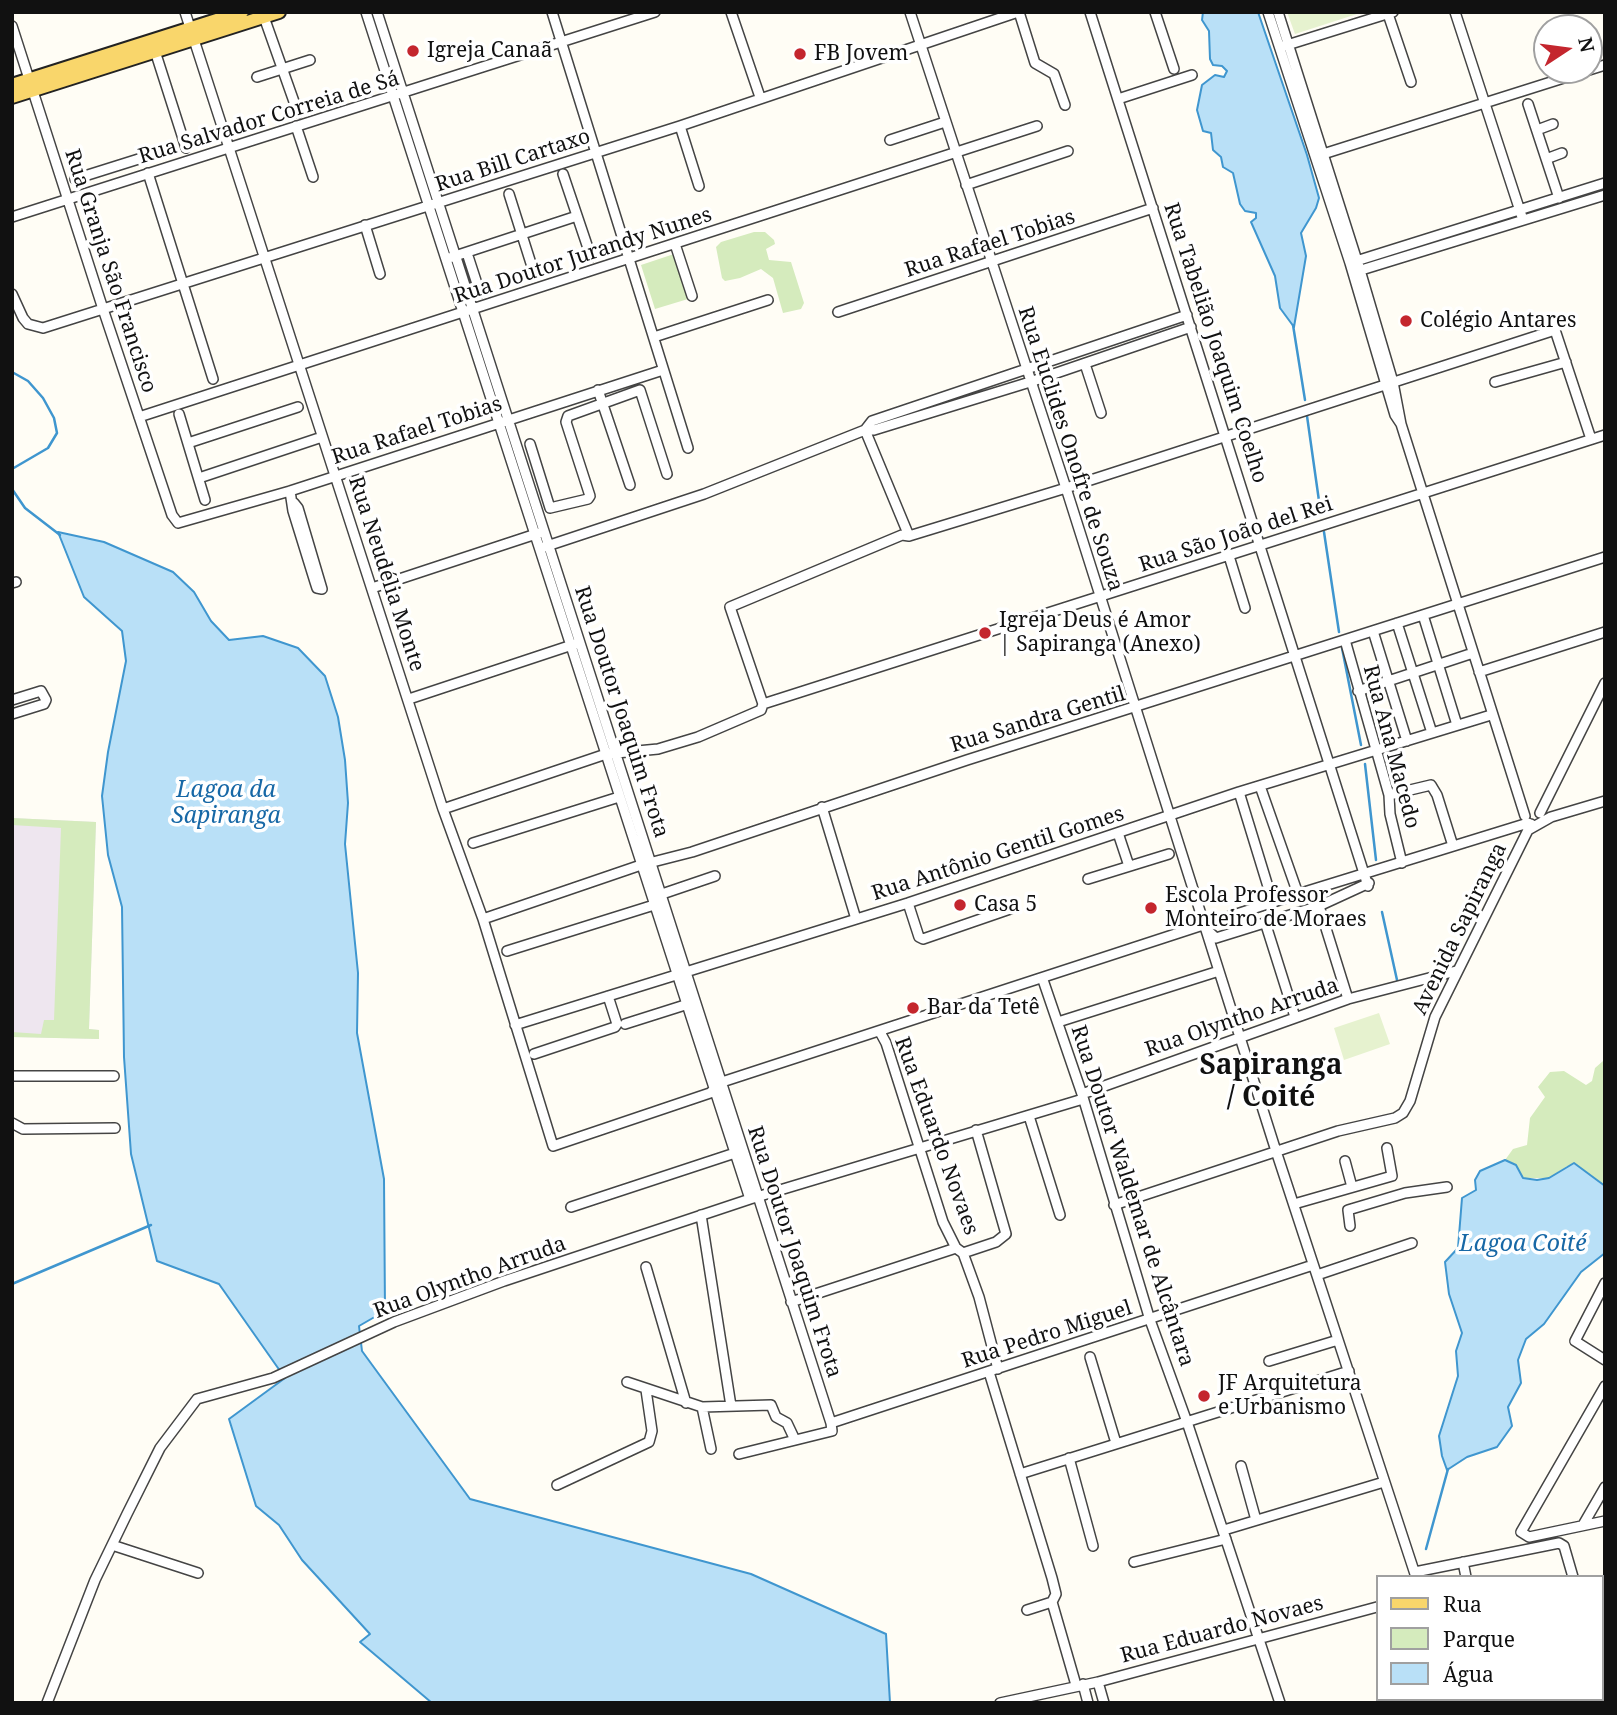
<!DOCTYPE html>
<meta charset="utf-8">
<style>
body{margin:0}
#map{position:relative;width:1617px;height:1715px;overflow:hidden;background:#fffdf5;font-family:"Noto Serif",serif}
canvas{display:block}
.frame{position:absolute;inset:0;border:14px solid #111;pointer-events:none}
.legend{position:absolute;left:1376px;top:1575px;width:228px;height:126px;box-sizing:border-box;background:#fff;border:2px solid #a0a0a0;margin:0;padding:9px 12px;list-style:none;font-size:21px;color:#111}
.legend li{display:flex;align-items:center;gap:14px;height:35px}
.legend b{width:35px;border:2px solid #a0a0a0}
.north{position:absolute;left:1533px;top:14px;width:70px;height:70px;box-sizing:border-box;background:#fff;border:2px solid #a0a0a0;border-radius:50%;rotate:77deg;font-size:19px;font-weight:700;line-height:28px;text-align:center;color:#111}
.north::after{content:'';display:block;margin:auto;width:24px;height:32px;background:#c4262e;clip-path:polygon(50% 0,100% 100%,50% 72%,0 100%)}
</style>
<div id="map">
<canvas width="1617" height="1715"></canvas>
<div class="frame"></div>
<ul class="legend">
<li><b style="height:9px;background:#f9d66b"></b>Rua</li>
<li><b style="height:19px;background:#d5ebbd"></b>Parque</li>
<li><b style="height:19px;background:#b9e0f7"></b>Água</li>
</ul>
<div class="north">N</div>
</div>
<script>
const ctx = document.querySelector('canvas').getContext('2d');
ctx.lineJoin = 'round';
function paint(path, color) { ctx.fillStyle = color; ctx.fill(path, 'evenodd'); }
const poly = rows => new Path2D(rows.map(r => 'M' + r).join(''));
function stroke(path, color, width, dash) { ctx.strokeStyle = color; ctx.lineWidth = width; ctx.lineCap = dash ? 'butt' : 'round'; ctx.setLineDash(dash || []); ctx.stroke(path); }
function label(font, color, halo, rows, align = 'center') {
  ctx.font = font + ' "Noto Serif",serif'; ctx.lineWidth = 7; ctx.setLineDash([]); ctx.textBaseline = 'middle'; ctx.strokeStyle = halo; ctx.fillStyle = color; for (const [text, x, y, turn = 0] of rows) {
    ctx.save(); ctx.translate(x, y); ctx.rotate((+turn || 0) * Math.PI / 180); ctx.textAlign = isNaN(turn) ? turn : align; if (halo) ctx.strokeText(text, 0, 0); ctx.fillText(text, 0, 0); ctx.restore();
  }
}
const industrial = poly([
 [12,818,96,822,89,1029,99,1030,99,1039,12,1037]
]);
const green = poly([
 [754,232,765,232,774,240,775,244,766,249,769,260,791,262,804,303,801,309,783,313,773,278,761,269,740,278,725,281,722,278,716,247,721,242],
 [674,254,688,299,655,309,641,265],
 [12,818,96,822,89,1029,99,1030,99,1039,12,1037,12,1032,41,1034,44,1020,54,1020,61,828,12,825],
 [1605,1053,1605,1186,1567,1166,1549,1178,1523,1178,1516,1166,1505,1160,1513,1149,1527,1145,1530,1118,1545,1097,1538,1087,1550,1072,1564,1071,1586,1085,1592,1081,1595,1068,1603,1061]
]);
const pitch = poly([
 [1287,12,1356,12,1357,14,1295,34],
 [1379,1013,1390,1044,1344,1060,1334,1028]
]);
const water = poly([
 [1203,12,1258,12,1307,155,1319,198,1316,208,1301,233,1306,256,1294,327,1280,308,1275,276,1251,222,1256,218,1256,213,1245,211,1240,204,1233,173,1223,167,1221,157,1213,150,1211,133,1203,131,1197,110,1202,85,1215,75,1224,77,1227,71,1222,66,1213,65,1210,59,1209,31,1202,20,1203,12],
 [58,532,104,542,173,572,194,592,211,621,229,640,263,636,298,648,325,676,338,717,345,760,348,803,345,844,358,973,357,1033,384,1179,385,1311,359,1326,362,1351,470,1499,751,1574,886,1634,890,1703,432,1703,360,1642,370,1634,302,1560,279,1525,256,1506,229,1419,285,1378,219,1284,157,1261,131,1154,124,1057,122,907,108,855,102,796,108,752,126,661,122,631,84,597,58,532],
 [1505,1160,1516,1165,1523,1178,1537,1180,1549,1178,1574,1163,1605,1186,1605,1253,1581,1272,1544,1324,1526,1339,1518,1360,1521,1383,1508,1407,1512,1426,1497,1447,1467,1457,1447,1470,1442,1456,1439,1436,1458,1376,1456,1351,1462,1333,1449,1294,1445,1262,1458,1248,1462,1198,1476,1190,1475,1180,1480,1171,1505,1160]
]);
const stream = poly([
 [1293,325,1305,400],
 [12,372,28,381,43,398,54,418,57,433,48,448,12,469],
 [1307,416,1321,515],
 [12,489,25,508,60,535],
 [1324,532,1339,632],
 [1342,648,1361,745],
 [1365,764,1376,860],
 [1382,912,1397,980],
 [12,1284,151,1225],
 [1426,1549,1448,1469],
 [1436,1699,1439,1703]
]);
const minor = poly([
 [185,12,443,809,483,919,553,1146,710,1093,722,1082,1298,894,1528,823],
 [366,12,750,1199],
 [377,12,831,1423,832,1431,739,1454],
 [552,12,688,448],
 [731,12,760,97],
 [910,12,1066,488,1276,1151,1416,1577],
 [1019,12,1035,63,1054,74,1065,105],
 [1090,12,1368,886],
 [1155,12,1174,69],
 [1268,12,1350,263,1395,415,1401,424],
 [1278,12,1360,270,1393,382,1401,424,1525,816],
 [1455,12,1522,217],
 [1388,14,1411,82],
 [264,17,298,113],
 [12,26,103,309,172,515,178,523,290,491,663,370],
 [1284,46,1393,12],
 [155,51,186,148],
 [1589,70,1605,65],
 [257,77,310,60],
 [1118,99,1192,75],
 [1528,104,1559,198],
 [296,126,313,177],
 [680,126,699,186],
 [1537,130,1553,124],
 [890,140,945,122],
 [1320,155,1589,70],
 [1546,159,1562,153],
 [148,173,213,379],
 [563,174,591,257],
 [75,179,145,157],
 [966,185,1068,151],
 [509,194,534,273],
 [12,217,655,12],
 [365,225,380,274],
 [675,244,692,296],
 [467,253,480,293],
 [449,258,577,216],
 [1353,262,1605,183],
 [1358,271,1605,195],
 [12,294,23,318,28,324,43,328,680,126,1018,12],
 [838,312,1153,208],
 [654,337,768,300],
 [1085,364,1101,413],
 [1495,382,1566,362],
 [598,390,630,485],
 [179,414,205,500],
 [139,417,1037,126],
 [865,430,872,421,1187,315],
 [865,430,909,536],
 [188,443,298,407],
 [530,444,550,508,588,499,590,496,566,422,568,416,640,390,667,474],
 [199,478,322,437],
 [290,491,293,511,315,582,317,588,322,589,298,508,294,503],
 [544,547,704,494,865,430,874,430,1030,382,1191,327],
 [1229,556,1245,608],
 [12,583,16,582],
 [372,588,539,533],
 [1423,615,1457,725],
 [1397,623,1432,733],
 [1373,631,1407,741],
 [1345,640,1389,795,1390,814,1402,863],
 [1479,672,1605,632],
 [1358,691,1473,653],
 [409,699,575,644],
 [12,700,41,691,46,700,44,704,12,714],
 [763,704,730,607,902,535,909,536,1066,488,1555,330,1591,439],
 [1260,786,1298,894],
 [1239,792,1273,903],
 [1389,795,1431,785,1437,795,1453,846],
 [822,807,856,919],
 [443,809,606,754,658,749,698,737,761,710,763,704,1605,435],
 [1540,813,1605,683],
 [1528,830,1551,817,1605,801],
 [1118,833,1129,866],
 [473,843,619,797],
 [1088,879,1169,854],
 [662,894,715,876],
 [908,903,919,937,923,939,1010,909],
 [1319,906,1348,999],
 [483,919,641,865,692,852,967,760,1605,557],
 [1265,922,1295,1017],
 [1205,928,1216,938,1319,906,1369,883],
 [507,951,654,905],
 [1043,980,1082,1094,1150,1320,1187,1422,1280,1703],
 [1058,1022,1219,971],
 [625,1024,685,1005],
 [515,1025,908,903,1239,792,1491,715],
 [880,1032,886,1043,943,1222,956,1248,963,1253,979,1297,998,1369],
 [534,1054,615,1027,617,1024,608,996],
 [12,1076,114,1076],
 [1082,1094,1348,999,1456,971],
 [1029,1116,1060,1215],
 [12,1123,23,1129,115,1128],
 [1345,1161,1352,1187],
 [1294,1204,1392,1176,1387,1148],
 [1114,1205,1338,1131,1395,1118,1403,1113,1410,1101,1435,1017,1531,824],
 [571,1207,738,1152],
 [701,1215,731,1406],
 [1350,1226,1348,1210,1405,1193,1447,1187],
 [963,1253,996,1242,1006,1234,976,1130],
 [646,1267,686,1403],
 [1317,1275,1412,1243],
 [1605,1283,1575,1341,1605,1360],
 [791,1302,956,1248],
 [1090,1357,1116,1443],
 [1269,1361,1338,1340],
 [989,1372,1052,1578,1056,1594,1052,1602,1076,1685],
 [627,1382,702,1407,771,1405,776,1417,787,1423,795,1440],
 [1605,1386,1521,1532,1529,1537,1605,1521],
 [702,1407,711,1449],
 [831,1423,1313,1265],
 [1069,1458,1093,1546],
 [1241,1466,1256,1520],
 [1020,1474,1349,1371],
 [557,1485,649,1442,652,1431,646,1390],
 [1583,1525,1605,1487],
 [1224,1530,1384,1482],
 [112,1545,198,1573],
 [1134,1562,1226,1539],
 [1463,1562,1466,1577],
 [1415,1572,1559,1543,1564,1546,1573,1577],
 [1027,1610,1052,1602],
 [1601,1672,1605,1684],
 [1098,1682,1104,1703],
 [1083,1684,1088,1703],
 [1601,1694,1605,1693],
 [1499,1699,1500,1703],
 [47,1703,95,1580,127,1514,160,1448,197,1399,273,1378,394,1322,504,1281,750,1199,1083,1099],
 [1000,1703,1098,1682,1377,1607],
 [1547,1703,1568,1699]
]);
const major = poly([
 [12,85,242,12],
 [12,97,279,12]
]);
const markers = [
 [413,51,7,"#c4262e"],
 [800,54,7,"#c4262e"],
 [1406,321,7,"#c4262e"],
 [985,633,7,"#c4262e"],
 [960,905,7,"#c4262e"],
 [1151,908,7,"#c4262e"],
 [913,1008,7,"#c4262e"],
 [1204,1396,7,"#c4262e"]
];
const poiNames = [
 ["Igreja Canaã",427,51],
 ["FB Jovem",814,54],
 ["Colégio Antares",1420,321],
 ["Igreja Deus é Amor",999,621],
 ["| Sapiranga (Anexo)",999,645],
 ["Escola Professor",1165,896],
 ["Monteiro de Moraes",1165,920],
 ["Casa 5",974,905],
 ["Bar da Tetê",927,1008],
 ["JF Arquitetura",1218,1384],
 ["e Urbanismo",1218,1408]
];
const streetNames = [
 ["Rua Salvador Correia de Sá",269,118,-17],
 ["Rua Bill Cartaxo",513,161,-18],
 ["Rua Rafael Tobias",990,244,-18],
 ["Rua Doutor Jurandy Nunes",583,256,-18],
 ["Rua Granja São Francisco",110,271,72],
 ["Rua Tabelião Joaquim Coelho",1215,343,72],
 ["Rua Rafael Tobias",417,431,-18],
 ["Rua Euclides Onofre de Souza",1070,449,72],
 ["Rua São João del Rei",1236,535,-18],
 ["Rua Neudélia Monte",386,574,72],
 ["Rua Doutor Joaquim Frota",621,712,72],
 ["Rua Sandra Gentil",1038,720,-17],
 ["Rua Ana Macedo",1391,747,75],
 ["Rua Antônio Gentil Gomes",998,854,-18],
 ["Avenida Sapiranga",1460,929,-64],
 ["Rua Olyntho Arruda",1242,1018,-19],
 ["Rua Eduardo Novaes",936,1136,70],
 ["Rua Doutor Waldemar de Alcântara",1132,1196,72],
 ["Rua Doutor Joaquim Frota",794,1252,72],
 ["Rua Olyntho Arruda",470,1278,-20],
 ["Rua Pedro Miguel",1047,1335,-18],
 ["Rua Eduardo Novaes",1222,1630,-15]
];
const waterNames = [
 ["Lagoa da",226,790],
 ["Sapiranga",226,816],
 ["Lagoa Coité",1523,1244]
];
const districtNames = [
 ["Sapiranga",1271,1066],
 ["/ Coité",1271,1098]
];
paint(industrial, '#eee6ef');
paint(green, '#d5ebbd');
paint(pitch, '#e6f2cf');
paint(water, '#b9e0f7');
stroke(water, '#3f96cf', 2);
stroke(stream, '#3f96cf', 2.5);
stroke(minor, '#444', 12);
stroke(major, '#222', 16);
stroke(minor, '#fff', 9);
stroke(major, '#f9d66b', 12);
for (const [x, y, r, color] of markers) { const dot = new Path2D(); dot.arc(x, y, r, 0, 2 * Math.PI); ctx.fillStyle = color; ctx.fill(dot); stroke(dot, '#fff', 2.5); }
label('21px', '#111', '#fff', poiNames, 'left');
label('21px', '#111', '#fff', streetNames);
label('italic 23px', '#1768a6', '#fff', waterNames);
label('bold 28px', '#111', '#fff', districtNames);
</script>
